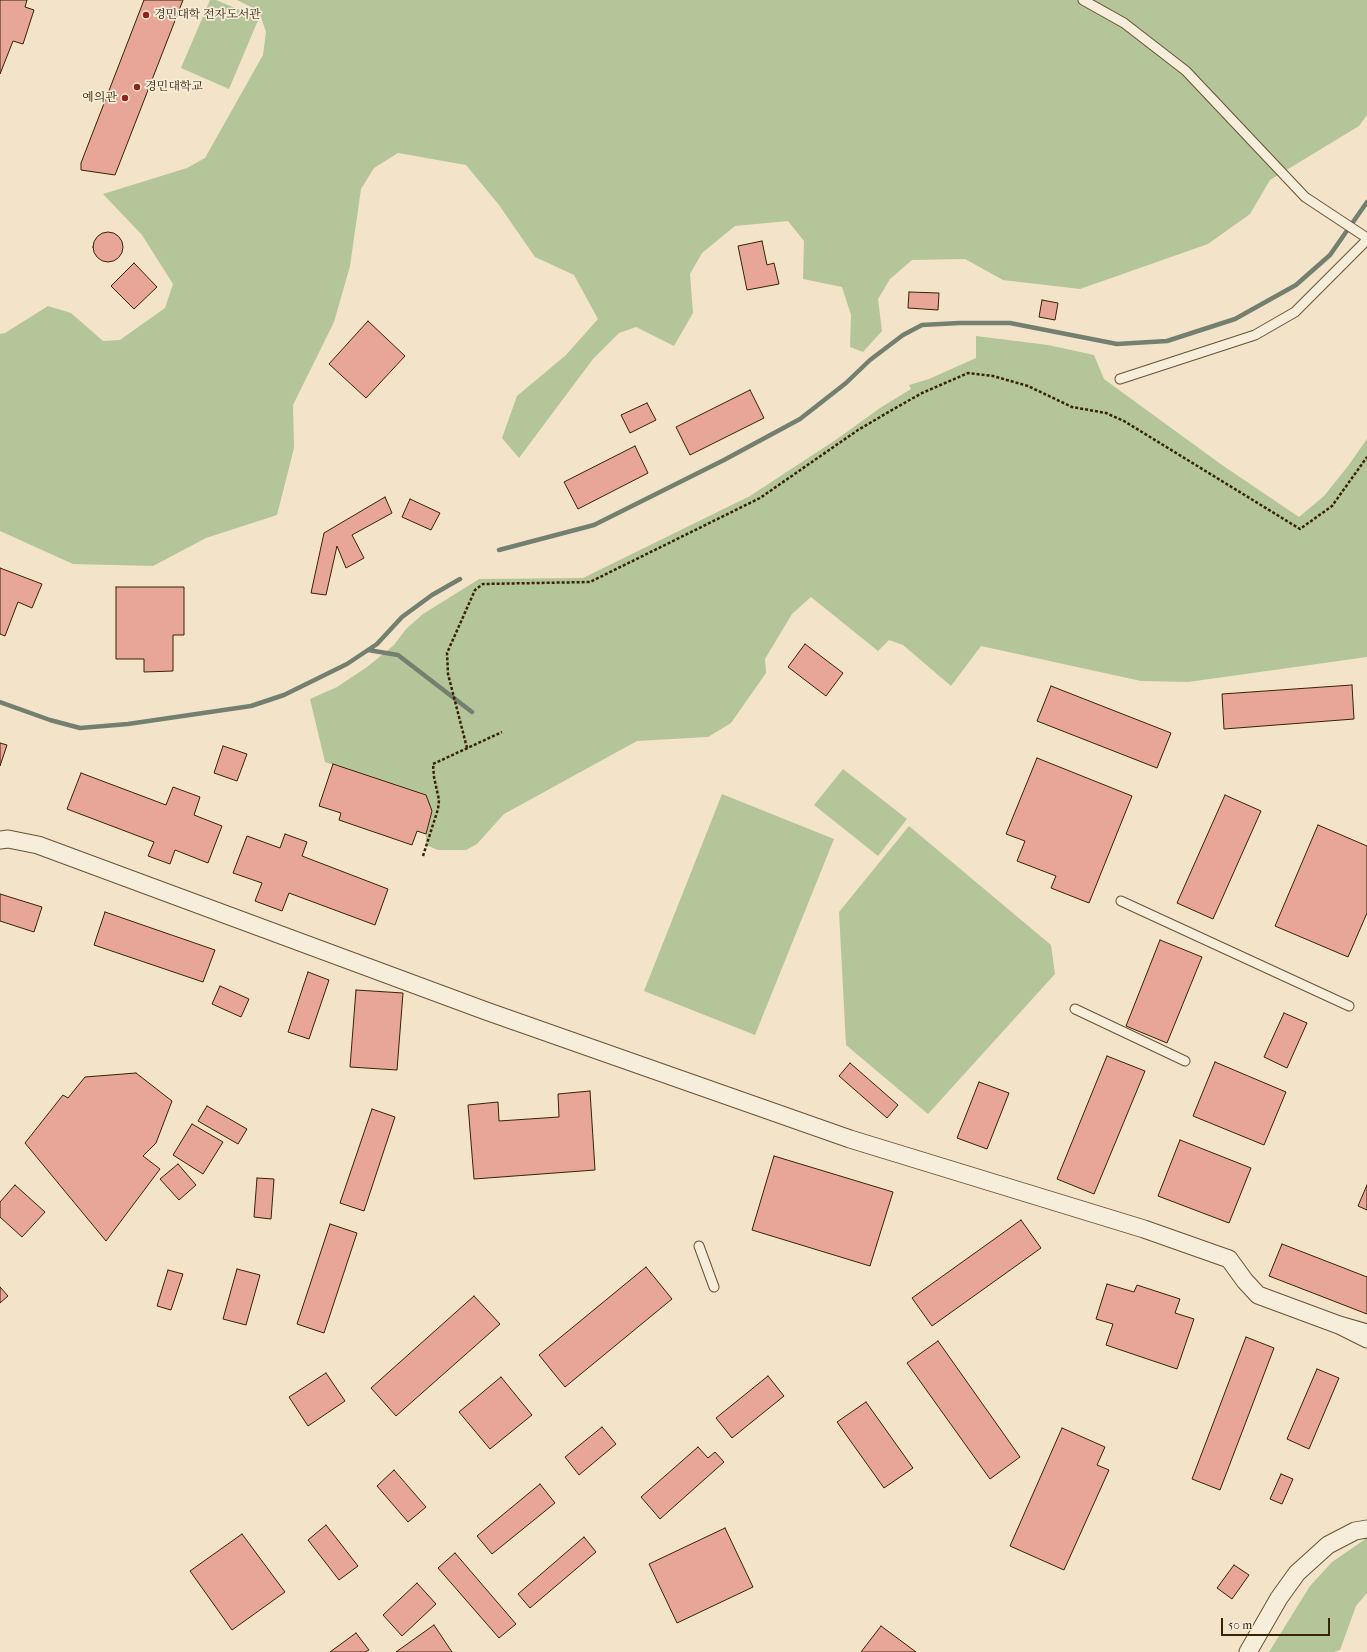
<!DOCTYPE html>
<meta charset="utf-8">
<style>
body{margin:0}
#map{position:relative;width:1367px;height:1652px;overflow:hidden;background:#f3e3c8;font-family:"IM FELL French Canon",serif}
canvas{display:block}
.scale{position:absolute;left:1221px;top:1618px;width:109px;height:18px;box-sizing:border-box;border:2px solid #382303;border-top:0;padding-left:5px;font-size:12px;line-height:14px;white-space:nowrap;color:#382303;-webkit-text-stroke:3px #f7eddb;paint-order:stroke}
</style>
<div id="map">
<canvas width="1367" height="1652"></canvas>
<div class="scale">50 m</div>
</div>
<script>
const ctx = document.querySelector('canvas').getContext('2d');
ctx.lineJoin = 'round';
function paint(path, color) { ctx.fillStyle = color; ctx.fill(path, 'evenodd'); }
const poly = rows => new Path2D(rows.map(r => 'M' + r).join(''));
function stroke(path, color, width, dash) { ctx.strokeStyle = color; ctx.lineWidth = width; ctx.lineCap = dash ? 'butt' : 'round'; ctx.setLineDash(dash || []); ctx.stroke(path); }
function label(font, color, halo, rows, align = 'center') {
  ctx.font = font + ' "IM FELL French Canon","Noto Serif KR",serif'; ctx.lineWidth = 3.5; ctx.setLineDash([]); ctx.textBaseline = 'middle'; ctx.strokeStyle = halo; ctx.fillStyle = color; for (const [text, x, y, turn = 0] of rows) {
    ctx.save(); ctx.translate(x, y); ctx.rotate((+turn || 0) * Math.PI / 180); ctx.textAlign = isNaN(turn) ? turn : align; if (halo) ctx.strokeText(text, 0, 0); ctx.fillText(text, 0, 0); ctx.restore();
  }
}
const green = poly([
 [210,0,216,0,259,18,229,89,181,68],
 [237,0,1367,0,1367,115,1359,126,1270,180,1250,214,1208,244,1080,289,1003,280,965,259,912,260,890,279,878,299,882,331,863,352,850,347,851,315,842,287,803,279,804,241,788,221,735,226,702,253,690,274,693,313,674,346,636,327,619,333,593,359,519,458,502,438,517,396,566,355,598,319,574,275,535,257,499,205,466,165,398,153,374,168,361,189,350,266,334,322,293,405,294,448,277,515,206,538,153,566,73,564,0,531,0,334,5,333,48,306,71,313,103,341,120,340,165,308,173,284,142,235,103,194,187,168,205,158,263,55,266,32,259,11],
 [976,336,1048,345,1094,355,1104,379,1222,465,1299,517,1324,496,1348,466,1367,439,1367,657,1188,682,1141,681,981,646,951,686,903,645,889,640,878,651,811,597,792,614,765,659,766,673,731,723,708,737,637,741,504,814,477,844,466,850,438,850,426,845,426,834,432,811,426,795,325,762,310,699,337,687,367,667,394,645,406,629,423,614,479,579,583,578,750,496,837,439,880,408,911,389,909,385,929,379,976,358],
 [843,769,907,819,878,856,814,805],
 [722,794,834,839,755,1035,644,991],
 [909,826,1051,945,1055,974,928,1114,846,1045,839,912],
 [1367,1538,1367,1593,1356,1606,1340,1650,1334,1652,1269,1652,1310,1586,1332,1562]
]);
const stream = poly([
 [499,550,594,525,724,460,800,419,846,383,870,360,903,335,922,325,959,323,1010,323,1117,344,1167,341,1235,319,1296,285,1330,255,1367,202],
 [368,650,398,655,472,712],
 [0,702,50,720,80,728,128,724,251,706,284,695,347,664,377,644,402,617,432,595,460,579]
]);
const building = poly([
 [0,0,27,0,25,7,34,10,23,44,13,41,0,74,0,0],
 [144,0,183,0,115,175,81,170,81,163,144,0],
 '93 247a15 15 0 1 1 30 0a15 15 0 1 1-30 0Z',
 [762,241,767,265,774,263,779,284,747,290,738,246,762,241],
 [134,263,157,287,134,309,111,286,134,263],
 [909,292,939,293,938,310,908,308,909,292],
 [1042,300,1058,303,1055,320,1039,317,1042,300],
 [368,321,405,356,366,398,329,364,368,321],
 [750,390,764,418,690,455,676,427,750,390],
 [647,403,656,420,630,433,621,415,647,403],
 [635,446,648,473,578,509,564,482,635,446],
 [385,497,392,513,352,535,364,558,346,568,337,546,326,595,311,593,324,533,385,497],
 [410,499,440,513,431,530,402,517,410,499],
 [0,568,42,584,32,608,18,602,5,636,0,634,0,568],
 [116,587,184,587,184,635,173,635,173,671,144,672,144,659,116,659,116,587],
 [805,644,843,673,826,696,788,667,805,644],
 [1352,685,1354,719,1224,729,1222,694,1352,685],
 [1051,686,1171,733,1157,768,1037,721,1051,686],
 [0,743,7,745,0,766,0,743],
 [223,746,247,754,237,781,214,773,223,746],
 [1037,758,1132,796,1089,903,1051,888,1056,876,1017,861,1025,841,1006,834,1037,758],
 [333,764,426,795,432,811,426,834,417,831,412,845,339,820,341,813,319,806,333,764],
 [81,773,166,805,173,787,200,797,194,815,222,826,208,863,175,850,170,864,148,856,154,842,67,809,81,773],
 [1225,795,1261,811,1213,919,1177,903,1225,795],
 [1318,825,1367,846,1367,913,1348,957,1275,926,1318,825],
 [285,834,307,842,302,856,388,889,375,925,289,893,282,911,255,901,262,883,233,873,247,836,280,848,285,834],
 [0,894,42,907,34,932,0,921,0,894],
 [105,912,215,950,203,982,94,945,105,912],
 [1160,940,1202,957,1167,1043,1126,1026,1160,940],
 [308,972,329,980,309,1039,288,1032,308,972],
 [220,986,249,999,241,1017,212,1004,220,986],
 [356,990,403,993,397,1070,350,1067,356,990],
 [1284,1013,1307,1023,1287,1068,1264,1057,1284,1013],
 [1107,1056,1145,1071,1094,1194,1057,1179,1107,1056],
 [1215,1062,1286,1092,1264,1145,1193,1116,1215,1062],
 [850,1063,898,1105,887,1118,839,1076,850,1063],
 [136,1073,172,1101,156,1143,143,1156,160,1169,106,1241,25,1143,63,1095,68,1098,85,1077,136,1073],
 [979,1082,1009,1093,987,1149,957,1138,979,1082],
 [590,1091,595,1170,474,1179,468,1105,498,1102,499,1121,559,1117,558,1094,590,1091],
 [207,1106,247,1129,238,1144,198,1121,207,1106],
 [372,1109,395,1117,364,1211,340,1203,372,1109],
 [192,1124,223,1142,203,1174,173,1155,192,1124],
 [1180,1140,1251,1168,1229,1223,1158,1196,1180,1140],
 [774,1156,893,1192,870,1266,752,1230,774,1156],
 [178,1164,196,1185,179,1200,160,1179,178,1164],
 [257,1178,274,1179,271,1219,254,1217,257,1178],
 [15,1185,45,1212,22,1237,0,1217,0,1202,15,1185],
 [1367,1185,1367,1210,1358,1206,1367,1185],
 [1021,1220,1041,1248,932,1326,912,1298,1021,1220],
 [330,1224,357,1233,324,1333,297,1324,330,1224],
 [1282,1244,1367,1277,1367,1314,1269,1276,1282,1244],
 [646,1267,672,1299,565,1387,539,1355,646,1267],
 [237,1269,260,1275,246,1325,223,1319,237,1269],
 [168,1270,183,1274,171,1310,157,1306,168,1270],
 [1107,1284,1134,1292,1137,1285,1180,1299,1175,1313,1194,1319,1177,1369,1106,1345,1113,1324,1096,1319,1107,1284],
 [0,1287,8,1296,0,1303,0,1287],
 [474,1296,500,1324,396,1416,371,1388,474,1296],
 [1246,1337,1274,1348,1220,1490,1192,1479,1246,1337],
 [938,1341,1020,1457,990,1479,907,1363,938,1341],
 [1317,1369,1339,1378,1309,1449,1287,1439,1317,1369],
 [326,1373,345,1401,308,1426,289,1397,326,1373],
 [768,1376,784,1396,732,1438,716,1418,768,1376],
 [501,1377,532,1415,490,1449,459,1412,501,1377],
 [866,1402,913,1468,884,1488,837,1422,866,1402],
 [602,1427,616,1444,579,1475,565,1457,602,1427],
 [1062,1428,1105,1447,1097,1465,1109,1470,1064,1570,1010,1546,1062,1428],
 [698,1447,708,1458,715,1452,724,1462,660,1519,641,1497,698,1447],
 [394,1470,426,1507,408,1522,377,1486,394,1470],
 [1281,1474,1293,1479,1282,1504,1270,1499,1281,1474],
 [540,1484,555,1503,492,1554,477,1536,540,1484],
 [326,1525,358,1566,339,1580,308,1540,326,1525],
 [725,1528,753,1587,677,1623,649,1564,725,1528],
 [242,1534,285,1592,232,1630,190,1571,242,1534],
 [584,1537,596,1552,530,1608,518,1594,584,1537],
 [455,1553,516,1624,499,1638,438,1568,455,1553],
 [1234,1565,1249,1575,1232,1599,1217,1588,1234,1565],
 [417,1583,436,1604,402,1636,383,1615,417,1583],
 [434,1625,452,1652,396,1652,434,1625],
 [881,1626,916,1652,861,1652,881,1626],
 [356,1633,369,1650,365,1652,330,1652,356,1633]
]);
const path = poly([
 [467,748,448,674,447,653,475,590,483,584,590,582,760,498,858,430,892,410,922,393,968,373,993,376,1028,386,1072,407,1106,413,1124,421,1300,529,1332,506,1367,457],
 [423,856,438,809,439,800,434,777,433,764,502,732]
]);
const service = poly([
 [1083,0,1124,23,1186,71,1305,197,1367,238],
 [1120,379,1255,335,1295,312,1367,240],
 [1121,901,1349,1006],
 [1075,1009,1185,1061],
 [699,1246,714,1287]
]);
const minor = poly([
 [0,840,8,839,38,845,486,1011,850,1139,1144,1229,1229,1259,1245,1281,1258,1295,1339,1325],
 [1367,1333,1339,1325,1367,1339],
 [1248,1652,1279,1598,1297,1573,1328,1545,1355,1531,1367,1529]
]);
const markers = [
 [146,15,4,"#8f2418"],
 [137,87,4,"#8f2418"],
 [125,98,4,"#8f2418"]
];
const poiNames = [
 ["경민대학 전자도서관",154,15],
 ["경민대학교",145,87],
 ["예의관",117,98,"right"]
];
paint(green, '#b5c59a');
stroke(stream, '#738070', 4.5);
paint(building, '#e7a697');
stroke(building, '#382303', 1);
stroke(service, '#675334', 11);
stroke(minor, '#675334', 19);
stroke(path, '#382303', 2.5, [3, 2]);
stroke(service, '#f7eddb', 9);
stroke(minor, '#f7eddb', 17);
for (const [x, y, r, color] of markers) { const dot = new Path2D(); dot.arc(x, y, r, 0, 2 * Math.PI); ctx.fillStyle = color; ctx.fill(dot); stroke(dot, '#f7eddb', 1.5); }
label('12px', '#382303', '#f7eddb', poiNames, 'left');
</script>
